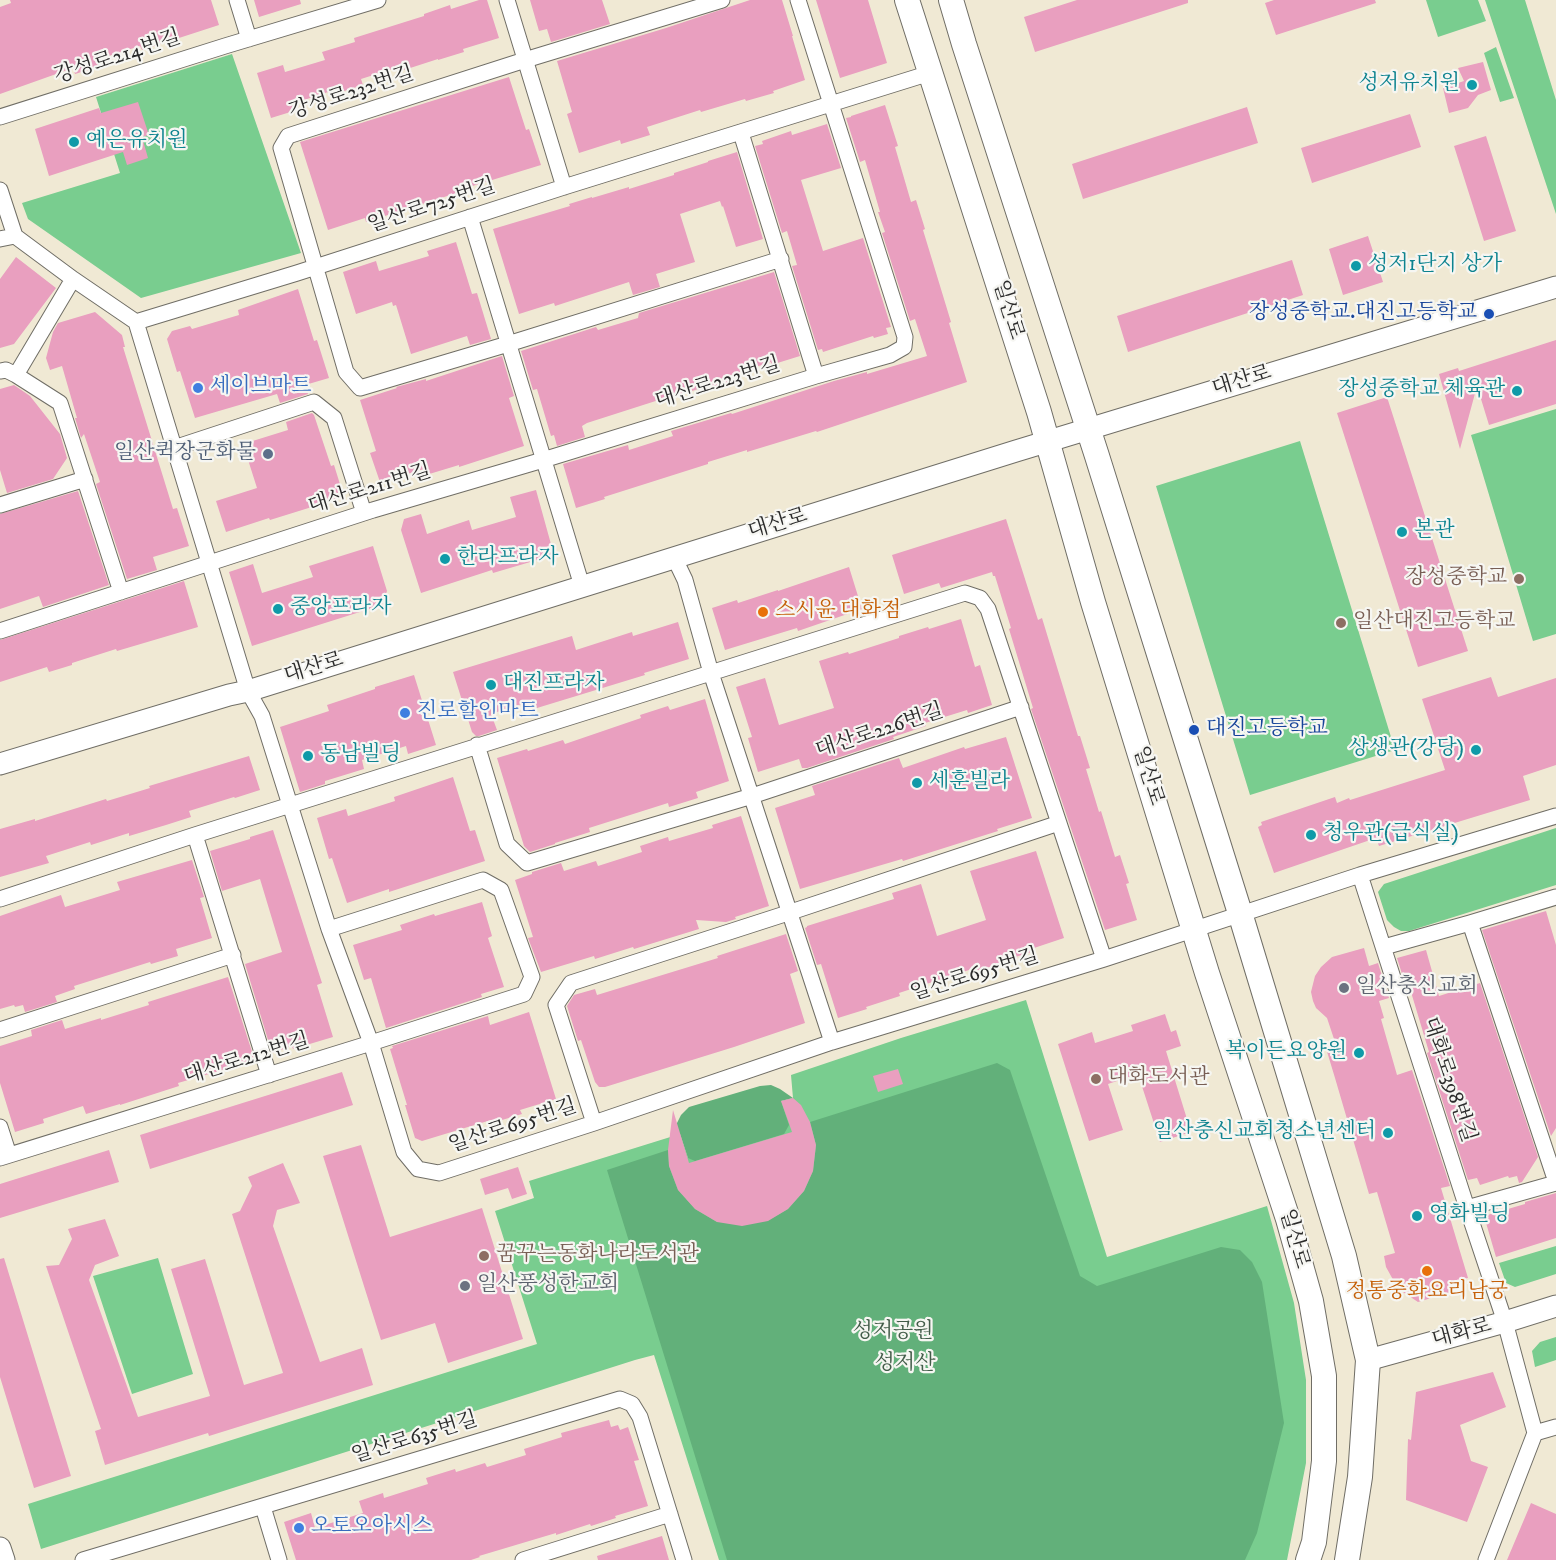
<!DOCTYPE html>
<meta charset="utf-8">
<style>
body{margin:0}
canvas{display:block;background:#f0e9d4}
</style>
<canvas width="1556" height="1560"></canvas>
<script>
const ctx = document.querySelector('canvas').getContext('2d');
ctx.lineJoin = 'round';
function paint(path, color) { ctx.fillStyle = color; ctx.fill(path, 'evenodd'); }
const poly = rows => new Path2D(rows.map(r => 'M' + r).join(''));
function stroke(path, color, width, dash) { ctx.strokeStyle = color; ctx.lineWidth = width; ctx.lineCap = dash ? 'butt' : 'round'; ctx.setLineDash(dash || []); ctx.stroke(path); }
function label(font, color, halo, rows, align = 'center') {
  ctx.font = font + ' "IM FELL DW Pica","Noto Serif KR",serif'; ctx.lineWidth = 4.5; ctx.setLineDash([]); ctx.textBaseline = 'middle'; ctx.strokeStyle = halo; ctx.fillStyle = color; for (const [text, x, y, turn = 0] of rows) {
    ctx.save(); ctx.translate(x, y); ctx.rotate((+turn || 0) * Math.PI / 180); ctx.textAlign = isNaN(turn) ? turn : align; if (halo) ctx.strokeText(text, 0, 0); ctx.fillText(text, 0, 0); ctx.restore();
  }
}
const green = poly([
 [1426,0,1478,0,1486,21,1438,37],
 [1485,0,1525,0,1556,100,1556,214],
 [1496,47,1514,98,1500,102,1484,53],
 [232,54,301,253,141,298,28,219,22,203,120,173,96,97],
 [1556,409,1556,634,1533,641,1471,435],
 [1300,441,1395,750,1250,795,1156,486],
 [1556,828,1556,885,1409,931,1401,931,1394,927,1387,920,1378,892,1384,884],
 [1026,1000,1107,1257,1267,1206,1294,1303,1306,1380,1306,1463,1287,1560,719,1560,654,1355,635,1360,41,1549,28,1504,537,1344,495,1211,534,1198,529,1181,680,1134,688,1158,781,1101,793,1098,791,1075,901,1038],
 [1556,1246,1556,1274,1515,1287,1506,1283,1499,1263],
 [158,1258,193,1374,132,1394,93,1276],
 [1556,1337,1556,1360,1535,1367,1532,1351,1540,1342]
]);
const forest = poly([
 [997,1063,1010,1070,1080,1276,1097,1286,1221,1247,1240,1250,1252,1262,1262,1282,1284,1423,1257,1533,1245,1560,727,1560,607,1170,668,1150,669,1166,678,1190,695,1209,717,1222,767,1221,788,1209,804,1191,813,1171,816,1145,810,1122],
 [771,1085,780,1089,793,1098,781,1101,789,1125,784,1134,695,1161,688,1158,680,1134,670,1137,681,1115,689,1107,760,1086]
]);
const building = poly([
 [10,0,211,0,219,25,142,50,140,46,99,59,101,66,75,74,73,68,0,94,0,7,11,3],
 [254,0,300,0,301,4,259,17],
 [479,0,487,0,499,38,463,49,464,52,438,60,438,59,404,70,402,66,361,79,363,85,335,94,334,90,295,103,297,110,271,118,257,73,283,65,285,72,325,60,322,52,355,42,354,38,424,16,424,14,450,5,451,9],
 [530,0,602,0,610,24,551,42,547,29,539,31],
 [750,0,782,0,793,36,792,36,805,80,773,91,774,93,746,101,745,99,701,112,700,110,647,127,650,135,621,144,620,140,579,153,567,114,572,112,557,61,666,28],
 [816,0,868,0,887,63,840,78],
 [1077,0,1188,0,1188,3,1035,52,1024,17],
 [1274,0,1375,0,1376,3,1276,35,1265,3],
 [1483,62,1491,90,1478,95,1468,108,1449,113,1443,88,1464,81,1458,68],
 [509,77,526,130,529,129,541,165,466,188,466,190,366,222,365,218,328,230,300,142],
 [138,102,149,135,142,137,148,158,127,165,123,152,49,176,35,129,99,108,101,113],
 [885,105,898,146,895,147,911,202,916,200,925,229,923,230,951,322,949,323,967,382,817,432,816,431,747,452,747,450,708,462,708,464,604,497,605,499,576,508,563,464,628,445,629,450,673,436,671,431,731,413,732,414,834,381,867,372,867,374,927,356,915,319,910,321,882,233,885,232,878,212,880,212,865,160,860,162,846,118,851,117,851,116],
 [1247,107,1258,143,1083,199,1072,164],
 [1410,114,1421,147,1312,183,1301,148],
 [827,124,841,168,801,180,823,251,863,238,891,327,886,328,888,334,874,338,873,336,823,352,822,349,818,350,792,266,797,265,787,231,782,233,755,146,763,144,762,141,791,131,792,135],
 [1486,136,1516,231,1484,241,1454,146],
 [737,152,763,239,736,247,723,206,722,207,720,201,680,214,695,262,656,274,660,287,633,295,629,282,555,306,554,303,519,314,493,229,570,206,569,204,592,197,592,198,629,187,629,189,674,175,674,173,708,162,708,161],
 [1368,236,1383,282,1343,295,1329,249],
 [456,242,472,294,477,293,491,339,470,345,467,336,411,354,396,305,393,306,392,302,356,314,343,272,376,261,379,271,429,256,427,251],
 [16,257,56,288,14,344,0,348,0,279],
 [1292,260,1303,295,1128,352,1117,316],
 [774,272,800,356,771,365,771,362,728,376,730,382,699,392,698,389,665,400,665,398,587,423,582,426,585,437,557,446,554,435,551,436,537,389,533,390,521,351,596,327,598,330,638,318,639,313],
 [298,289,314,341,317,340,329,378,305,385,308,394,280,403,277,394,195,418,180,371,177,372,167,339,172,331,190,326,192,329,239,315,238,310],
 [95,312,122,335,125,347,123,347,173,509,177,508,189,546,153,557,157,570,127,579,96,484,100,482,84,434,81,438,75,418,77,418,62,366,50,370,46,358,53,332,58,323],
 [1556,340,1556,404,1489,425,1477,386,1460,449,1439,374,1458,368,1459,371],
 [502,356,514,396,509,398,524,446,459,467,459,465,426,475,424,469,380,482,370,453,376,451,360,400,397,388,396,387,426,379,426,381],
 [14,385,30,396,60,434,67,458,53,479,7,493,0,470,0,389],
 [1387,397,1468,651,1418,667,1337,413],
 [312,413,314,415,331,466,334,465,344,497,270,520,269,518,226,532,216,501,257,488,243,444,288,430,286,422],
 [536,490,554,555,493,573,492,570,421,593,401,530,404,519,421,514,427,534,469,520,472,530,516,517,510,497],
 [78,491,109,585,43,607,39,596,0,609,0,514],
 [1006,519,1038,620,1042,618,1078,736,1080,736,1090,768,1086,769,1099,812,1101,811,1115,857,1120,855,1129,883,1126,884,1137,920,1105,930,1031,709,1033,708,1009,629,1011,628,995,576,993,576,992,572,941,588,939,583,904,594,892,555],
 [373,546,387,591,382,605,252,646,229,572,253,564,262,593,313,577,309,566],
 [849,567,862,609,798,631,797,628,725,650,712,608,737,600,738,603,778,590,778,591],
 [184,581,198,627,117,651,116,649,72,663,72,665,49,672,47,667,0,682,0,640],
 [961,619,975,667,980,665,992,705,968,713,967,710,925,723,926,726,893,737,894,739,807,768,802,768,799,759,758,772,748,738,752,737,736,687,765,678,779,725,834,708,819,661,848,652,849,654,899,638,899,636,928,627,929,629],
 [678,622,689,659,644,673,645,675,537,708,534,700,491,714,497,730,479,736,476,736,472,732,453,672,572,636,576,650,632,632,633,636],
 [414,675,436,745,408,754,406,746,362,760,364,769,325,781,325,784,300,792,280,727,329,711,327,705,375,689,375,687],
 [1491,677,1498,697,1556,678,1556,765,1523,776,1530,800,1379,846,1376,838,1274,873,1258,827,1262,825,1261,822,1335,797,1337,803,1349,798,1350,800,1445,770,1422,699],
 [705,699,729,781,696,792,698,798,669,807,668,803,589,828,590,832,555,843,555,844,530,852,524,846,497,758,527,749,528,751,563,740,565,744,641,718,640,715,668,706,670,710],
 [1006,737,1032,818,997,829,998,831,903,861,902,859,800,889,775,808,815,795,812,786,899,758,903,768,964,747,965,749],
 [249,756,260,790,235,798,234,797,189,811,191,817,166,825,129,836,129,833,91,845,90,842,46,856,49,863,0,877,0,829,35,819,35,821,106,799,107,801,150,788,149,786],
 [453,777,470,831,475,830,485,861,389,892,389,889,347,903,332,858,329,859,317,818,346,809,348,816,395,801,394,797],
 [741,816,769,906,735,917,736,919,726,922,696,920,699,929,634,949,633,947,595,959,594,956,541,972,528,938,533,937,515,880,532,874,532,872,561,863,564,871,596,861,598,866,642,852,640,846,668,837,669,841,713,828,712,825],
 [273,830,322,983,317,985,333,1037,293,1049,292,1046,272,1053,245,964,282,952,260,879,222,891,210,851,250,839,250,837],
 [1036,851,1064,938,1034,948,1035,951,999,962,1000,964,976,971,975,968,899,993,900,996,866,1007,867,1009,838,1018,821,964,817,965,805,928,807,927,807,926,894,899,892,893,921,884,937,936,986,920,970,871],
 [192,860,204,897,200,898,212,938,176,949,178,956,151,964,150,962,74,986,75,989,55,996,57,1002,25,1012,23,1005,15,1007,14,1005,0,1009,0,916,61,895,65,907,120,890,117,882],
 [482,902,492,936,488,938,504,987,481,994,482,997,386,1028,371,978,364,980,353,945,402,930,400,925,434,914,435,916],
 [1546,911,1556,945,1556,1128,1551,1136,1482,930],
 [786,934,798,971,790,974,805,1023,734,1047,605,1087,599,1087,595,1082,581,1040,578,1041,567,1006,574,995,595,989,597,995,718,958,717,956],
 [1364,948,1369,966,1378,963,1389,998,1379,1001,1384,1018,1381,1019,1397,1075,1412,1070,1450,1186,1441,1188,1468,1278,1459,1280,1461,1289,1418,1302,1403,1292,1396,1285,1386,1267,1384,1256,1395,1253,1377,1192,1369,1194,1335,1078,1325,1045,1335,1042,1327,1018,1316,1008,1313,1001,1311,992,1315,976,1321,967,1332,957],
 [1426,950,1439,996,1480,983,1538,1157,1522,1182,1519,1183,1517,1176,1509,1178,1508,1176,1480,1185,1477,1178,1468,1180,1427,1053,1429,1052,1411,992,1408,993,1397,958],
 [228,977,254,1058,247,1061,247,1063,178,1083,179,1086,120,1105,120,1104,86,1114,83,1106,43,1119,44,1123,15,1132,0,1083,0,1046,32,1036,31,1030,62,1020,65,1029,101,1018,101,1020,149,1005,148,1002],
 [529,1012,556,1099,520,1110,522,1114,492,1123,491,1120,422,1141,415,1138,405,1105,407,1105,390,1049,393,1048,392,1046,488,1016,490,1025],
 [1165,1014,1171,1032,1176,1030,1181,1046,1166,1051,1191,1132,1160,1142,1138,1074,1108,1084,1123,1130,1089,1141,1058,1044,1092,1032,1095,1043,1133,1031,1131,1025],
 [898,1069,903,1084,878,1092,873,1076],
 [342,1072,353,1105,150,1169,140,1135],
 [793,1098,801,1105,810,1122,816,1145,813,1171,804,1191,788,1209,768,1221,742,1226,717,1222,695,1209,678,1190,669,1166,668,1150,673,1110,689,1163,792,1132,781,1101],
 [361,1145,390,1237,482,1208,523,1339,448,1363,435,1323,381,1340,323,1156],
 [109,1150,119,1182,0,1218,0,1184],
 [283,1163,300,1203,277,1210,273,1226,320,1362,362,1348,373,1385,209,1436,208,1433,105,1465,95,1431,101,1429,46,1266,59,1265,72,1239,68,1229,105,1219,119,1256,95,1265,89,1280,138,1417,210,1396,171,1269,205,1259,244,1385,283,1373,232,1214,240,1211,252,1186,248,1177],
 [518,1167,527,1194,512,1199,508,1188,485,1195,480,1179],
 [1556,1193,1556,1238,1496,1257,1484,1216,1525,1204,1525,1202],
 [4,1258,71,1476,34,1488,0,1377,0,1259],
 [1493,1372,1506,1407,1460,1425,1471,1461,1488,1467,1467,1522,1406,1500,1408,1439,1411,1440,1416,1392],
 [609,1420,611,1427,618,1425,620,1430,628,1427,639,1460,634,1461,648,1506,615,1516,616,1518,591,1526,590,1524,556,1535,556,1533,479,1556,480,1557,471,1560,296,1560,284,1522,311,1513,315,1528,363,1513,359,1501,383,1493,384,1498,428,1484,426,1478,455,1469,456,1472,485,1463,487,1467,526,1455,524,1449,562,1437,561,1433],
 [1531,1503,1556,1514,1556,1560,1507,1560],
 [662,1536,669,1560,598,1560,597,1556]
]);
const street = poly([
 [237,0,249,39],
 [507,0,564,187],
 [722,0,525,60,288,136,281,148,346,372,360,388,508,344,781,259],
 [0,117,225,46,378,0],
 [741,133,816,376],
 [0,190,15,236],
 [470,217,582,586],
 [0,239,15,236,73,279,136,322,248,691,262,716,329,929,371,1043,404,1152,418,1169,439,1173,594,1123,832,1042,1104,959,1360,875,1556,816],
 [136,322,297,273,564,187,930,73],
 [0,371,6,370,16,375,60,403,121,592],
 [16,375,73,279],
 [174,448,314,402,334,418,364,513],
 [0,505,85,479],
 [674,557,685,580,711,673,832,1042],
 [0,631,373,510,543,460,816,376,890,355,904,347,905,337,798,0],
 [477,745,507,844,527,863,752,796,1021,707],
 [195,835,269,1075],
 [1360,875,1467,1208,1505,1322,1535,1433],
 [0,899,195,835,965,593,980,598,988,609,1104,959],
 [1470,923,1556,1182],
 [1384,947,1470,923,1556,897],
 [0,1030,233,955],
 [594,1123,556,1005,571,983,791,912,1059,823],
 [0,1127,9,1155],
 [0,1158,371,1043,524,994,532,977,501,890,483,880,329,929],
 [1467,1208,1556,1183],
 [263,1507,279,1560],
 [83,1560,620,1399,632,1404,640,1417,684,1560],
 [523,1560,670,1514],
 [1486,1560,1535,1433,1556,1427]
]);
const secondary = poly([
 [0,764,229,695,248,691,1016,451,1556,287],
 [1368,1360,1505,1322,1556,1306],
 [0,1548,4,1560]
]);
const primary = poly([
 [907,0,1039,412,1093,602,1207,973,1288,1219,1311,1301,1324,1376,1324,1461,1314,1542,1308,1560],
 [951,0,964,44,1097,456,1240,913,1344,1256,1368,1360,1360,1477,1347,1560]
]);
const markers = [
 [1472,85,6,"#0f9aa8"],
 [74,142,6,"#0f9aa8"],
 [1356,266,6,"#0f9aa8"],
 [1489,314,6,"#1a4fb4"],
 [198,388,6,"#3f7fe0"],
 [1517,391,6,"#0f9aa8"],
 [268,454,6,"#5c6f8a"],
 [1402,532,6,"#0f9aa8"],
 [445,559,6,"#0f9aa8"],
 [1519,579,6,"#8d6e63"],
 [278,609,6,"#0f9aa8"],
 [763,612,6,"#e8710a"],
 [1341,623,6,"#8d6e63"],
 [491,685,6,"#0f9aa8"],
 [405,713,6,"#3f7fe0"],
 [1194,730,6,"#1a4fb4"],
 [1476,750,6,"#0f9aa8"],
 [308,756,6,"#0f9aa8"],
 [917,783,6,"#0f9aa8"],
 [1311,835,6,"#0f9aa8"],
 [1344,988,6,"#6b7280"],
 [1359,1053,6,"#0f9aa8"],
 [1096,1079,6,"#8d6e63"],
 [1388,1133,6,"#0f9aa8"],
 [1417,1216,6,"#0f9aa8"],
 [484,1256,6,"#8d6e63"],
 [1427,1271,6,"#e8710a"],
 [465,1286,6,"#6b7280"],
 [299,1528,6,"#3f7fe0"]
];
const streetNames = [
 ["강성로214번길",118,58,-18],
 ["강성로232번길",352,94,-18],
 ["일산로725번길",432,207,-18],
 ["일산로",1007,310,73],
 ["대산로",1242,382,-17],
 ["대산로223번길",718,384,-17],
 ["대산로211번길",370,490,-17],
 ["대산로",778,525,-17],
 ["대산로",314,669,-17],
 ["대산로226번길",880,732,-18],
 ["일산로",1147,776,73],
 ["일산로695번길",975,976,-17],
 ["대산로212번길",247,1060,-17],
 ["대화로398번길",1448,1080,72],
 ["일산로695번길",513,1127,-18],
 ["일산로",1293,1239,74],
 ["대화로",1462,1334,-15],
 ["일산로635번길",415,1439,-17]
];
const cultureNames = [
 ["성저유치원",1460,85,"right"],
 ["예은유치원",86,142],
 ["성저1단지 상가",1368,266],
 ["장성중학교 체육관",1505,391,"right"],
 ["본관",1414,532],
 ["한라프라자",457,559],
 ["중앙프라자",290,609],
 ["대진프라자",503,685],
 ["상생관(강당)",1464,750,"right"],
 ["동남빌딩",320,756],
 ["세훈빌라",929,783],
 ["청우관(급식실)",1323,835],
 ["복이든요양원",1347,1053,"right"],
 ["일산충신교회청소년센터",1376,1133,"right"],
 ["영화빌딩",1429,1216]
];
const transitNames = [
 ["장성중학교.대진고등학교",1477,314],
 ["대진고등학교",1206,730,"left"]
];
const shopNames = [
 ["세이브마트",210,388],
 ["진로할인마트",417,713],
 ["오토오아시스",311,1528]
];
const serviceNames = [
 ["일산퀵장군화물",256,454]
];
const educationNames = [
 ["장성중학교",1507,579,"right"],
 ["일산대진고등학교",1353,623],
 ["대화도서관",1108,1079],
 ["꿈꾸는동화나라도서관",496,1256]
];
const foodNames = [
 ["스시윤 대화점",775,612],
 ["정통중화요리남궁",1427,1293,"center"]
];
const worshipNames = [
 ["일산충신교회",1356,988],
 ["일산풍성한교회",477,1286]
];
const parkNames = [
 ["성저공원",893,1333],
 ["성저산",905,1365]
];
paint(green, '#79cd8f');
paint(forest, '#62b07a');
paint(building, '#e99fbf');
stroke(street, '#706e66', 17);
stroke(secondary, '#706e66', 23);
stroke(primary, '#706e66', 26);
stroke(street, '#fff', 15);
stroke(secondary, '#fff', 21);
stroke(primary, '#fff', 24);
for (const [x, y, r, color] of markers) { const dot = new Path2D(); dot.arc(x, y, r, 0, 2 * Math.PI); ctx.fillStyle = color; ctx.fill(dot); stroke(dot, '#f6f6f2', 2); }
label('21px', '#2b2b2b', '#f6f6f2', streetNames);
label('21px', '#0d838f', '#f6f6f2', cultureNames, 'left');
label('21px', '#164399', '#f6f6f2', transitNames, 'right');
label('21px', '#366cbe', '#f6f6f2', shopNames, 'left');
label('21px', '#4e5e75', '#f6f6f2', serviceNames, 'right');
label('21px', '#785e54', '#f6f6f2', educationNames, 'left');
label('21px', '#c56008', '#f6f6f2', foodNames, 'left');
label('21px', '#5b616d', '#f6f6f2', worshipNames, 'left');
label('21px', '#425c49', '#f6f6f2', parkNames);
</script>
